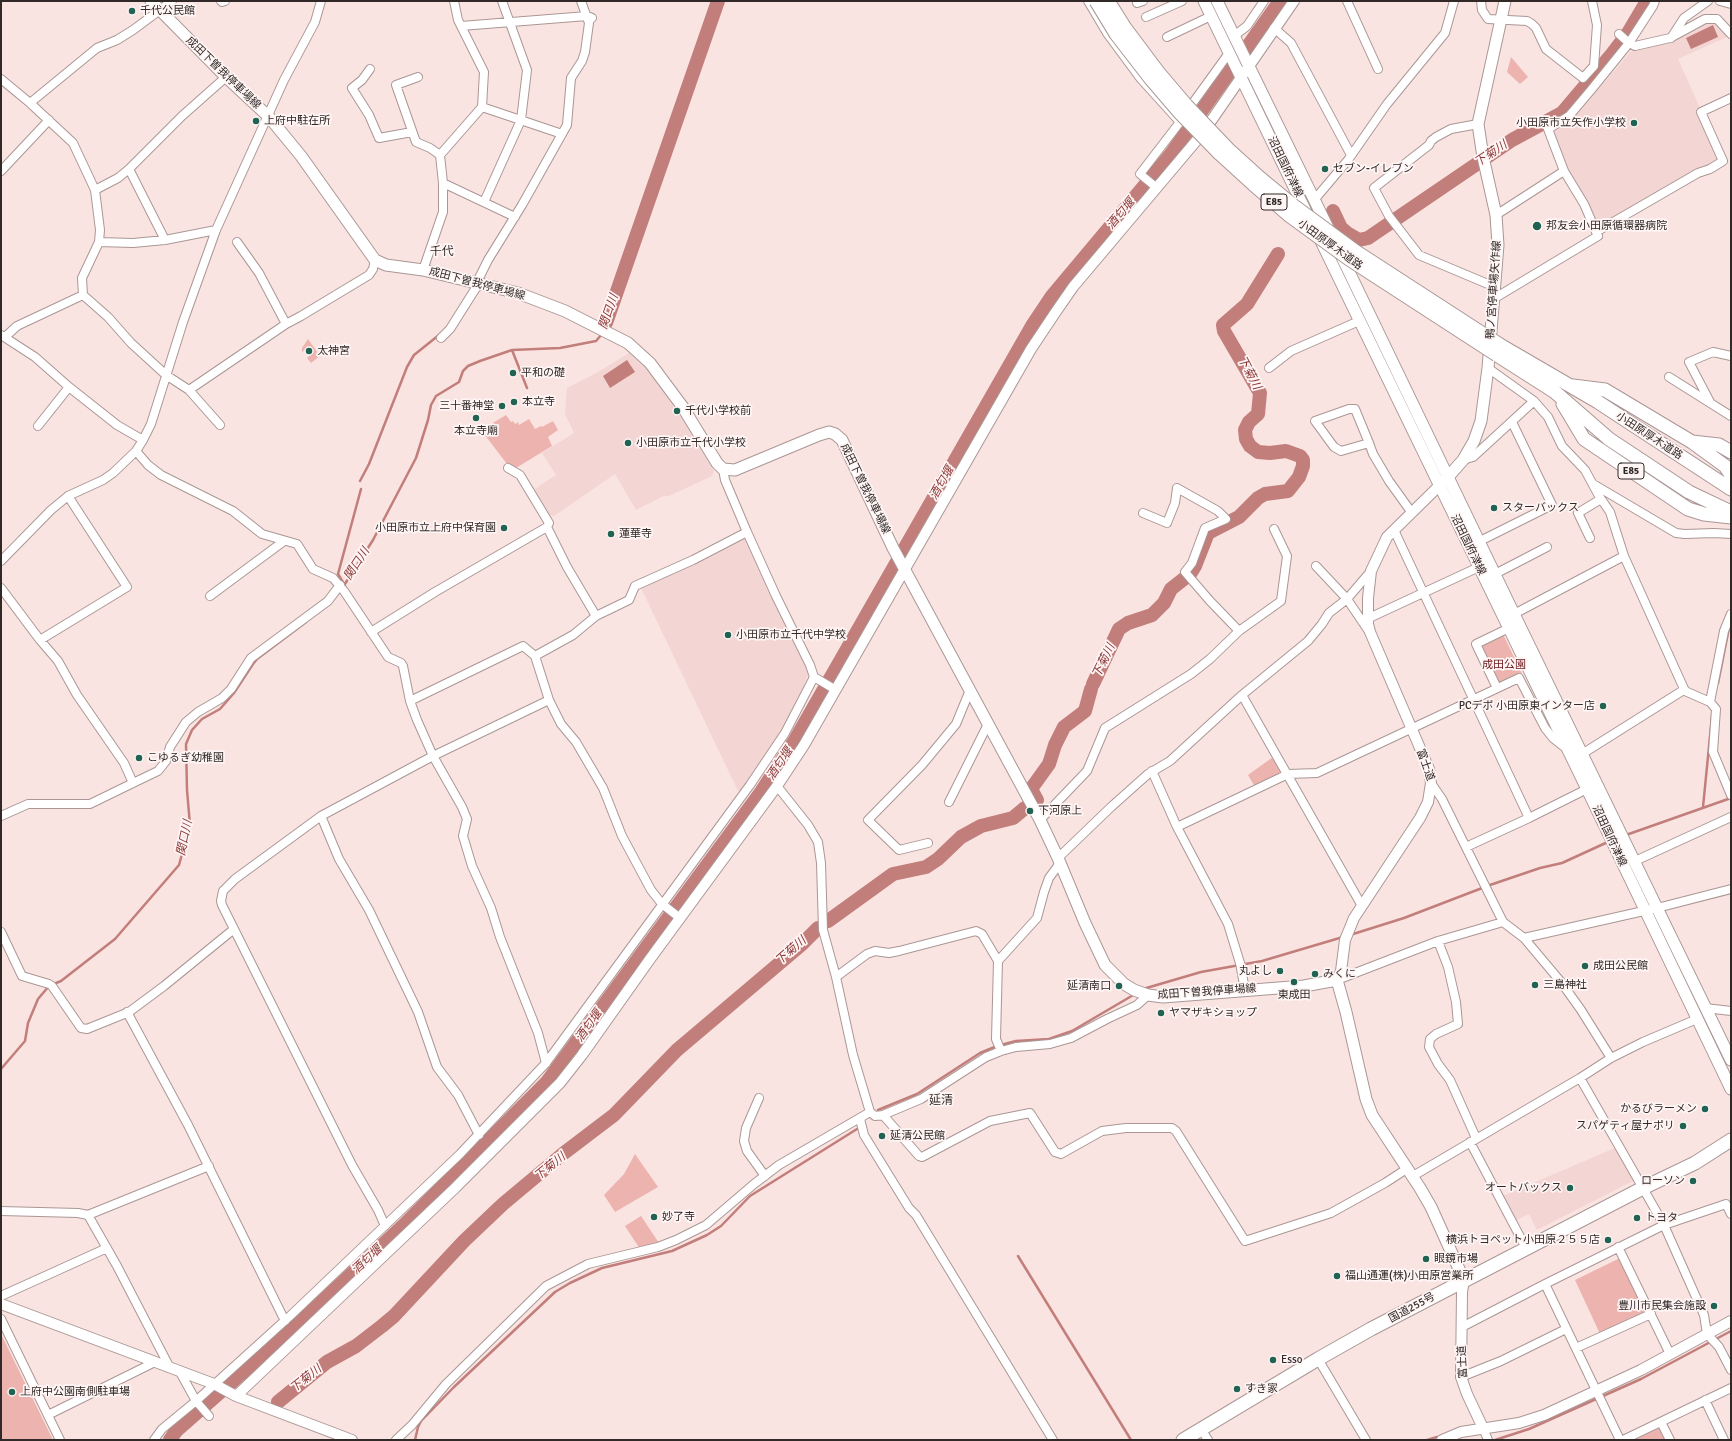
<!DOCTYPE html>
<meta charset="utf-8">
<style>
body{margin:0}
#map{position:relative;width:1732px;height:1441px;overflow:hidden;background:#fae4e2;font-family:Signika,sans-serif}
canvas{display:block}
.frame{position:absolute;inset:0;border:2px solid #302928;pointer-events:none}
</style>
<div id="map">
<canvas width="1732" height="1441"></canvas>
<div class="frame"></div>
</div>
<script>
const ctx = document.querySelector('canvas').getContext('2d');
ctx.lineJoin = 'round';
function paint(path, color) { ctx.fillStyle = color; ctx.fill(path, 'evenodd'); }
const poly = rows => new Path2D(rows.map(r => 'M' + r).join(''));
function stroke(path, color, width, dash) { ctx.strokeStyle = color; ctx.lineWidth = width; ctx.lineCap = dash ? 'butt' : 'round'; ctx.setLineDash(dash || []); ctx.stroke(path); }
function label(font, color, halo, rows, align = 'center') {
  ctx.font = font + ' Signika,"Noto Sans JP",sans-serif'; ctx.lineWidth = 3.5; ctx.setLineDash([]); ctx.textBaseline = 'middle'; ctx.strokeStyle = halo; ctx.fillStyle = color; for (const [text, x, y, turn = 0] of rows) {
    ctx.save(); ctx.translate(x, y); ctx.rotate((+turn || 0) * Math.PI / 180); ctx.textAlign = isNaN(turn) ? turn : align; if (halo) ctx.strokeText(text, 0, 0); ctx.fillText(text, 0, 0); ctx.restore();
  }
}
const built = poly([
 [1703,23,1715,23,1724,31,1727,37,1678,59,1701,110,1719,159,1718,162,1602,226,1598,225,1588,203,1569,172,1553,131,1554,128,1575,117,1631,51],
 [629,353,648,370,673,405,673,408,675,411,678,412,714,471,712,476,669,496,664,496,636,510,615,474,554,516,548,515,533,490,556,475,542,453,574,433,565,414,567,388,598,372],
 [746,536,809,667,808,675,791,717,742,790,738,791,641,588],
 [1617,1147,1635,1180,1537,1230,1529,1214,1515,1221,1503,1196]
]);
const green = poly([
 [1511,57,1528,77,1520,84,1507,72],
 [308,339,320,356,311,363,307,358,312,353,307,348,302,352,302,348],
 [506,415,511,422,513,421,515,424,518,422,519,425,529,419,535,429,541,426,542,427,553,421,558,430,548,437,552,446,516,468,507,464,481,430],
 [1503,634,1522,674,1498,685,1480,645],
 [1273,757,1283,773,1255,787,1248,775],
 [635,1154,658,1187,615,1212,604,1195,624,1174],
 [641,1216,659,1243,640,1249,625,1226],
 [1620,1258,1647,1311,1600,1334,1575,1280],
 [1,1334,53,1440,1,1440],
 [1658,1428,1661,1429,1666,1440,1631,1440]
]);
const water = poly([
 [1713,25,1718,37,1691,49,1686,38],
 [627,360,635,372,610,388,603,376]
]);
const stream = poly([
 [512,350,527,388],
 [360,481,369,464,407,367,414,355,439,335],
 [344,584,338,574,361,489],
 [343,587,373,540,416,458,428,420,431,405,436,396,459,382,463,371,468,366,480,361,512,350,560,348,596,341,602,334],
 [1718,683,1729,628],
 [1703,807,1712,716],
 [1626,835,1731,798],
 [1350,935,1404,918,1490,885,1540,868,1562,863,1610,841],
 [1143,989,1201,972,1262,961,1343,937],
 [1,1069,25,1041,28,1023,38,999,49,986,61,981,115,939,179,865,190,825,187,790,186,744,192,730,202,719,220,709,234,693,253,664,257,659,306,622],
 [878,1110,917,1094,980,1053,997,1046,1016,1041,1049,1039,1072,1031,1135,994],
 [1018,1256,1131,1440],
 [415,1440,418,1427,421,1421,454,1387,555,1292,570,1283,602,1268,672,1251,707,1235,721,1226,750,1196,857,1129],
 [1427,1440,1437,1437],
 [1495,1440,1529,1429,1641,1379,1731,1331]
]);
const river = poly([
 [1333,211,1341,228,1347,233,1359,240,1368,238,1512,140,1562,113,1612,54,1628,33,1647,1],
 [606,323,718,1],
 [1190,574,1195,566,1208,533,1239,517,1258,498,1265,494,1288,491,1299,477,1303,466,1303,460,1300,456,1286,451,1270,453,1258,452,1250,446,1246,439,1245,430,1249,422,1258,414,1260,393,1224,331,1223,325,1247,304,1278,254],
 [1093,684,1119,629,1128,623,1152,615,1164,603,1171,589,1185,578],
 [1037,800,1031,789,1049,764,1055,745,1064,727,1085,711,1091,689],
 [828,921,893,874,926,867,938,859,961,837,981,826,1013,818,1025,808],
 [278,1402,327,1362,356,1346,382,1326,394,1316,464,1241,503,1204,564,1153,614,1115,677,1050,801,945,818,928],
 [170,1440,176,1431,300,1322,407,1222,547,1082,759,795,795,740,1032,326,1052,296,1171,154,1280,1]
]);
const minor = poly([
 [221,1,222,2,225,1],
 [1088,1,1107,33,1141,79,1180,122,1140,174,1157,188],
 [1347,1,1378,69],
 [1481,1,1482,10,1488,19,1527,21,1532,24,1536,28,1546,49,1583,78,1594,66,1597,25,1592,1],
 [1720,1,1731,4],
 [1137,3,1143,1],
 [1146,17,1182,1],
 [461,26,587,16,592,18],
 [1274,28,1291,43,1351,155],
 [1619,34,1629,43,1635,46,1670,38,1705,19,1717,19,1731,34],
 [1234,36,1247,26,1264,1],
 [1167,37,1211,16],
 [1671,38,1684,18,1708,1],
 [370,69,362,80,352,88,369,115,379,138,412,132],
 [418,77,396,85,416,142,430,148,440,155],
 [1,79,30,103,73,143,95,190,100,230,99,242,82,278,83,295,17,326,5,337],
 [30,103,97,48,117,40,133,30,172,1],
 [482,107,562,134],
 [1187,111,1229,53],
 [1478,124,1451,129,1436,137,1431,141,1429,145,1374,188,1389,216,1419,255,1495,287],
 [129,169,165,240],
 [1,171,49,120],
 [443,183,515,217],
 [95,190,118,178,129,169,182,116,226,77],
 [1315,199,1348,160,1387,104,1445,33,1454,1],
 [484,202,521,120,527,70,502,1],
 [1496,215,1564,171,1548,129,1569,116,1591,90,1629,43,1653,6,1655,1],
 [1596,232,1698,173,1710,169,1723,161,1701,112,1731,98],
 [99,242,133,243,165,240,216,230],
 [237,242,259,273,286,324],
 [423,270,443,212,443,183,440,155,482,107,484,72,458,20,454,1],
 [477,282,488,260,522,205,567,125,571,78,582,61,585,52,589,23,581,1],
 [83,295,108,317,131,343,166,375,189,390,220,425],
 [1495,298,1598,236,1584,204,1564,171],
 [1,335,35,357,69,387,117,425,143,440],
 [441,338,450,329,479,283],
 [1269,368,1291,351,1359,321],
 [1488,368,1534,401,1548,417,1562,446,1585,470,1599,496,1610,512,1624,556,1685,691,1710,702,1716,709,1713,752,1731,795],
 [1669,377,1731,416],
 [189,390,286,324,301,316,369,275,373,269,375,260],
 [1710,402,1689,362,1713,352,1731,356],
 [38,426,69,387],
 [1369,443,1341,451,1334,447,1315,421,1349,409,1355,409,1369,443,1373,454,1389,481,1412,513],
 [136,451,148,465,161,475,233,511,262,534,297,544,313,569,333,578,344,591,388,657,401,663,403,666,410,701,417,720,433,756,462,807,467,819,463,836,472,866,491,908,500,937,538,1033,546,1063],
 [1463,460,1473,457,1534,401],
 [508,468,520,475,549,523,547,527,567,567,596,616],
 [723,469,725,480,747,532,776,596,810,665,814,677,836,690],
 [1593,484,1676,533,1685,534,1714,533,1731,534],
 [1143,513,1167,523,1175,503,1177,488,1218,511,1226,519,1205,528,1192,563,1185,572,1210,601,1239,631],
 [1394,530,1529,818],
 [1590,538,1578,513,1601,499],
 [1480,541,1552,505,1512,422],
 [1,561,51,510,68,496,103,480,113,473,136,451,143,440,151,424,183,322,216,230,284,80,315,22,321,1],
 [1316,566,1347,599,1368,630],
 [1495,574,1547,547],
 [1,588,40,640,58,661,77,695,124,763,133,783,158,771,166,761,170,747,186,722,198,712,222,698,231,689,251,658,328,601,340,585],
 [210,596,284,541],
 [1514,614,1624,556],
 [1369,618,1479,567],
 [371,632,435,592,547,527],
 [40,640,127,587,68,496],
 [535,656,573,635,596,616,629,600,635,586,693,560,747,532],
 [1497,688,1476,644,1509,628],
 [1242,695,1362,906],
 [410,701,523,646,535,656,549,700,561,724,576,742,603,788,622,836,651,890,662,904,680,918],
 [1710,702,1724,631,1731,614],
 [1582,754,1682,691,1685,691],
 [1152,771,1177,827,1228,924,1240,963,1245,990],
 [777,786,808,825,818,842,821,863,823,930,836,977,853,1055,870,1112,875,1116,883,1115,921,1099,986,1057,1001,1051,1016,1047,1050,1044,1071,1038,1107,1019,1137,1005,1148,995],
 [949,802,988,724],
 [1,816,28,804,90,804,133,783],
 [321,816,339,859,369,910,418,1012,437,1067,458,1095,479,1135],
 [1040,820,1087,771,1105,728,1191,674,1210,659,1239,631,1281,601,1287,556,1274,529],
 [1177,827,1288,774,1317,773,1519,678,1545,728,1553,738,1567,749],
 [928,843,899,850,868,820,922,765,956,724,970,690],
 [1466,847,1529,818,1587,789],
 [1058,858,1111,807,1148,774,1170,761,1242,695,1308,641,1322,624,1329,613,1347,599,1371,571],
 [1635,861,1731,817],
 [1503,922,1524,938,1657,908,1731,889],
 [234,929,352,1165,378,1210,385,1226],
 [1,932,22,976,49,984],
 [1524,938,1561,982,1581,1010,1611,1058],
 [1438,941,1448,967,1456,1002,1458,1024,1436,1034,1430,1039,1429,1047,1438,1064,1450,1080,1476,1138],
 [836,977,867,954,875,951,889,953,899,951,976,931,982,934,998,961],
 [1337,980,1438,941,1503,922,1442,799,1431,783],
 [52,986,81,1028,87,1029,129,1012,164,986,234,929,222,905,221,901,223,891,235,879,321,816,433,756,549,700],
 [1705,1008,1731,1011],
 [127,1012,188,1125,285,1321],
 [1001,1051,996,1039,998,961,1037,918,1044,892,1049,878,1060,863],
 [1580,1078,1611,1058,1643,1042,1697,1019],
 [759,1098,746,1128,744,1141,747,1151,765,1176],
 [883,1115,919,1156,922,1157,990,1121,1030,1113,1055,1152,1061,1154,1102,1131,1126,1128,1172,1128,1176,1131,1245,1241,1331,1213,1385,1183,1408,1168],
 [860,1119,864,1135,909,1208,916,1215,1053,1440],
 [1470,1142,1526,1248],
 [1413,1176,1580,1078,1664,1225,1704,1315,1707,1334,1719,1347,1731,1370],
 [1,1211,78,1213,88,1215,117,1266,170,1368],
 [88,1215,209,1166],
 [1618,1247,1670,1354],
 [1545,1284,1620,1440],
 [1,1296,107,1248],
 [1,1319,60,1440],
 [1462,1327,1545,1284,1664,1225,1726,1204,1731,1214],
 [1576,1348,1651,1314],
 [1318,1359,1366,1440],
 [180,1372,196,1401,209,1416],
 [1461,1377,1501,1361,1566,1329],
 [1705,1400,1724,1440],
 [48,1415,155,1362],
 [1661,1422,1670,1440],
 [1483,1428,1488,1440],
 [1201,1429,1208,1440],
 [154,1440,162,1429,196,1401,290,1316,460,1154,546,1063,750,785,785,733,814,677],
 [396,1440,412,1425,446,1384,546,1286,588,1264,658,1247,676,1240,706,1225,754,1184,779,1165,870,1112],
 [1623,1440,1731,1388]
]);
const tertiary = poly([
 [1337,980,1341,971,1345,940,1354,918,1420,818,1428,802,1431,783,1429,769,1370,632,1368,624,1368,598,1371,571,1387,537,1444,481],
 [1464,1280,1462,1292,1461,1377,1467,1394,1483,1428],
 [1,1304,214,1384,236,1396,352,1440],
 [236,1396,456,1187,560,1083,582,1055,650,959,777,786,804,745,1031,349,1055,313,1073,287,1202,134,1294,1],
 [1442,1440,1461,1432,1519,1423,1544,1415,1641,1370,1731,1321]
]);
const secondary = poly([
 [151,1,226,77,269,117,301,156,375,260,386,265,423,270,518,293,565,311,628,343,650,363,682,406,717,463,723,469,735,470,819,435,829,432,835,434,842,440,893,548,1040,820,1058,858,1085,923,1105,965,1124,984,1134,990,1148,995,1163,997,1304,986,1337,980,1346,1012,1366,1099,1372,1115,1420,1188,1431,1207,1464,1280],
 [1204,1,1309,218],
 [1217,1,1331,234],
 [1318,235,1587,789,1731,1089],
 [1339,251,1514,614,1731,1060],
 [1448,477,1463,460,1474,441,1481,421,1488,368,1498,245,1496,215,1483,157,1478,124,1505,1]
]);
const trunk = poly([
 [1500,345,1598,402,1731,489],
 [1497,355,1555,392,1609,439,1689,492,1731,512],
 [1573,386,1605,390,1692,442,1725,466,1731,475],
 [1563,404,1584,439,1688,509,1704,514,1731,517],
 [1692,442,1719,445,1731,452],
 [1183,1440,1318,1359,1371,1329,1643,1188,1695,1163,1731,1140]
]);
const trunkBridge = poly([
 [1096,1,1116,34,1150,78,1180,113,1219,153,1253,184,1290,216,1349,259,1497,355],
 [1108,1,1125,28,1158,72,1187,106,1228,149,1260,178,1294,206,1355,251,1500,345]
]);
const markers = [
 [132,11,4,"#216353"],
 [256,121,4,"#216353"],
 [1634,123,4,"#216353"],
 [1325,169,4,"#216353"],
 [1537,226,5,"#216353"],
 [309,351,4,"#216353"],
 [513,373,4,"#216353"],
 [514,402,4,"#216353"],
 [502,406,4,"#216353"],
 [677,411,4,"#216353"],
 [476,418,4,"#216353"],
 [628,443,4,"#216353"],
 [1494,508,4,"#216353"],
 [504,528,4,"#216353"],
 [611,534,4,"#216353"],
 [728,635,4,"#216353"],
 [1603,706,4,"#216353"],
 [139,758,4,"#216353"],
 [1030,811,4,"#216353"],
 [1585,966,4,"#216353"],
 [1280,971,4,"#216353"],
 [1315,974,4,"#216353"],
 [1294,982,4,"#216353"],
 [1535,985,4,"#216353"],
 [1119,986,4,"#216353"],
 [1161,1013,4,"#216353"],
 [1705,1109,4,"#216353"],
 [1683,1126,4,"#216353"],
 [882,1136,4,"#216353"],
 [1693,1181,4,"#216353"],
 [1570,1188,4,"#216353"],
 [654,1217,4,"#216353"],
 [1637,1218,4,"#216353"],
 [1608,1240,4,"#216353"],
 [1426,1259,4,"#216353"],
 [1337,1276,4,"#216353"],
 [1714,1306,4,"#216353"],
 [1273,1360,4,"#216353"],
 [1237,1389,4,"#216353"],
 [12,1392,4,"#216353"]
];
const shields = [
 [1274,202,26],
 [1631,471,26]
];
const shieldNames = [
 ["E85",1274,202],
 ["E85",1631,471]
];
const poiNames = [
 ["千代公民館",140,11],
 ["上府中駐在所",264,121],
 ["小田原市立矢作小学校",1626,123,"right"],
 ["セブン-イレブン",1333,169],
 ["邦友会小田原循環器病院",1546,226],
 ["太神宮",317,351],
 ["平和の礎",521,373],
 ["本立寺",522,402],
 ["三十番神堂",494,406,"right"],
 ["千代小学校前",685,411],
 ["本立寺廟",476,431,"center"],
 ["小田原市立千代小学校",636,443],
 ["スターバックス",1502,508],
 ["小田原市立上府中保育園",496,528,"right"],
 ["蓮華寺",619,534],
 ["小田原市立千代中学校",736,635],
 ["PCデポ 小田原東インター店",1595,706,"right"],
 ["こゆるぎ幼稚園",147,758],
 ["下河原上",1038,811],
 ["成田公民館",1593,966],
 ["丸よし",1272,971,"right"],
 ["みくに",1323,974],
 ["三島神社",1543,985],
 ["延清南口",1111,986,"right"],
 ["東成田",1294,995,"center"],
 ["ヤマザキショップ",1169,1013],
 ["かるびラーメン",1697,1109,"right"],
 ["スパゲティ屋ナポリ",1675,1126,"right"],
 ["延清公民館",890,1136],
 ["ローソン",1685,1181,"right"],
 ["オートバックス",1562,1188,"right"],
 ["妙了寺",662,1217],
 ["トヨタ",1645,1218],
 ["横浜トヨペット小田原２５５店",1600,1240,"right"],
 ["眼鏡市場",1434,1259],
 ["福山通運(株)小田原営業所",1345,1276],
 ["豊川市民集会施設",1706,1306,"right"],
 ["Esso",1281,1360],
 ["すき家",1245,1389],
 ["上府中公園南側駐車場",20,1392]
];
const streetNames = [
 ["成田下曽我停車場線",223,73,44],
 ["沼田国府津線",1285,167,64],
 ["小田原厚木道路",1330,245,36],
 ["成田下曽我停車場線",477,284,15],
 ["鴨ノ宮停車場矢作線",1494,290,-86],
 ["小田原厚木道路",1649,436,33],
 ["成田下曽我停車場線",865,489,64],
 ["沼田国府津線",1468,545,64],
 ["富士道",1425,765,70],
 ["沼田国府津線",1609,836,65],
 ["成田下曽我停車場線",1207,992,-4],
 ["国道255号",1412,1308,-28],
 ["富士道",1463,1362,-93]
];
const parkNames = [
 ["成田公園",1504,665]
];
const waterNames = [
 ["下菊川",1491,154,-34],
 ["酒匂堰",1121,214,-50],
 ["関口川",609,312,-71],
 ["下菊川",1249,373,62],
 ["酒匂堰",942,483,-60],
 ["関口川",357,564,-57],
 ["下菊川",1104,661,-64],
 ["酒匂堰",780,764,-56],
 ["関口川",185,838,-78],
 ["下菊川",791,951,-41],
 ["酒匂堰",589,1026,-54],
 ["下菊川",550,1167,-39],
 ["酒匂堰",367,1260,-43],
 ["下菊川",306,1379,-39]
];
const neighbourhoodNames = [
 ["千代",442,252],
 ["延清",941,1101]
];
paint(built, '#f3d5d4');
paint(green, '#edb3af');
paint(water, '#c27e7a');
stroke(stream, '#c27e7a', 2.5);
stroke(river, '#c27e7a', 14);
stroke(minor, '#aa9795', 10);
stroke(tertiary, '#aa9795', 12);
stroke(secondary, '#aa9795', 13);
stroke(trunk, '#aa9795', 15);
stroke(minor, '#fff', 8);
stroke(tertiary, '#fff', 10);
stroke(secondary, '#fff', 11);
stroke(trunk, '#fff', 13);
stroke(trunkBridge, '#aa9795', 15, []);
stroke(trunkBridge, '#fff', 13);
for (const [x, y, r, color] of markers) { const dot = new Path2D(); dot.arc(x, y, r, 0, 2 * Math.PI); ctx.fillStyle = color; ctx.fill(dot); stroke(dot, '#fef5f4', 1.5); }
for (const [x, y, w] of shields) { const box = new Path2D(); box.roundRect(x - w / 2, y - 8, w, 16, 3); ctx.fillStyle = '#fef5f4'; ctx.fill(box); stroke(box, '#302928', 1); }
label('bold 10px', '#302928', null, shieldNames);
label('11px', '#302928', '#fef5f4', poiNames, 'left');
label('11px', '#302928', '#fef5f4', streetNames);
label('11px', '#6b191d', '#fef5f4', parkNames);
label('italic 12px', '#8c3938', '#fef5f4', waterNames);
label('12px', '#302928', '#fef5f4', neighbourhoodNames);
</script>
